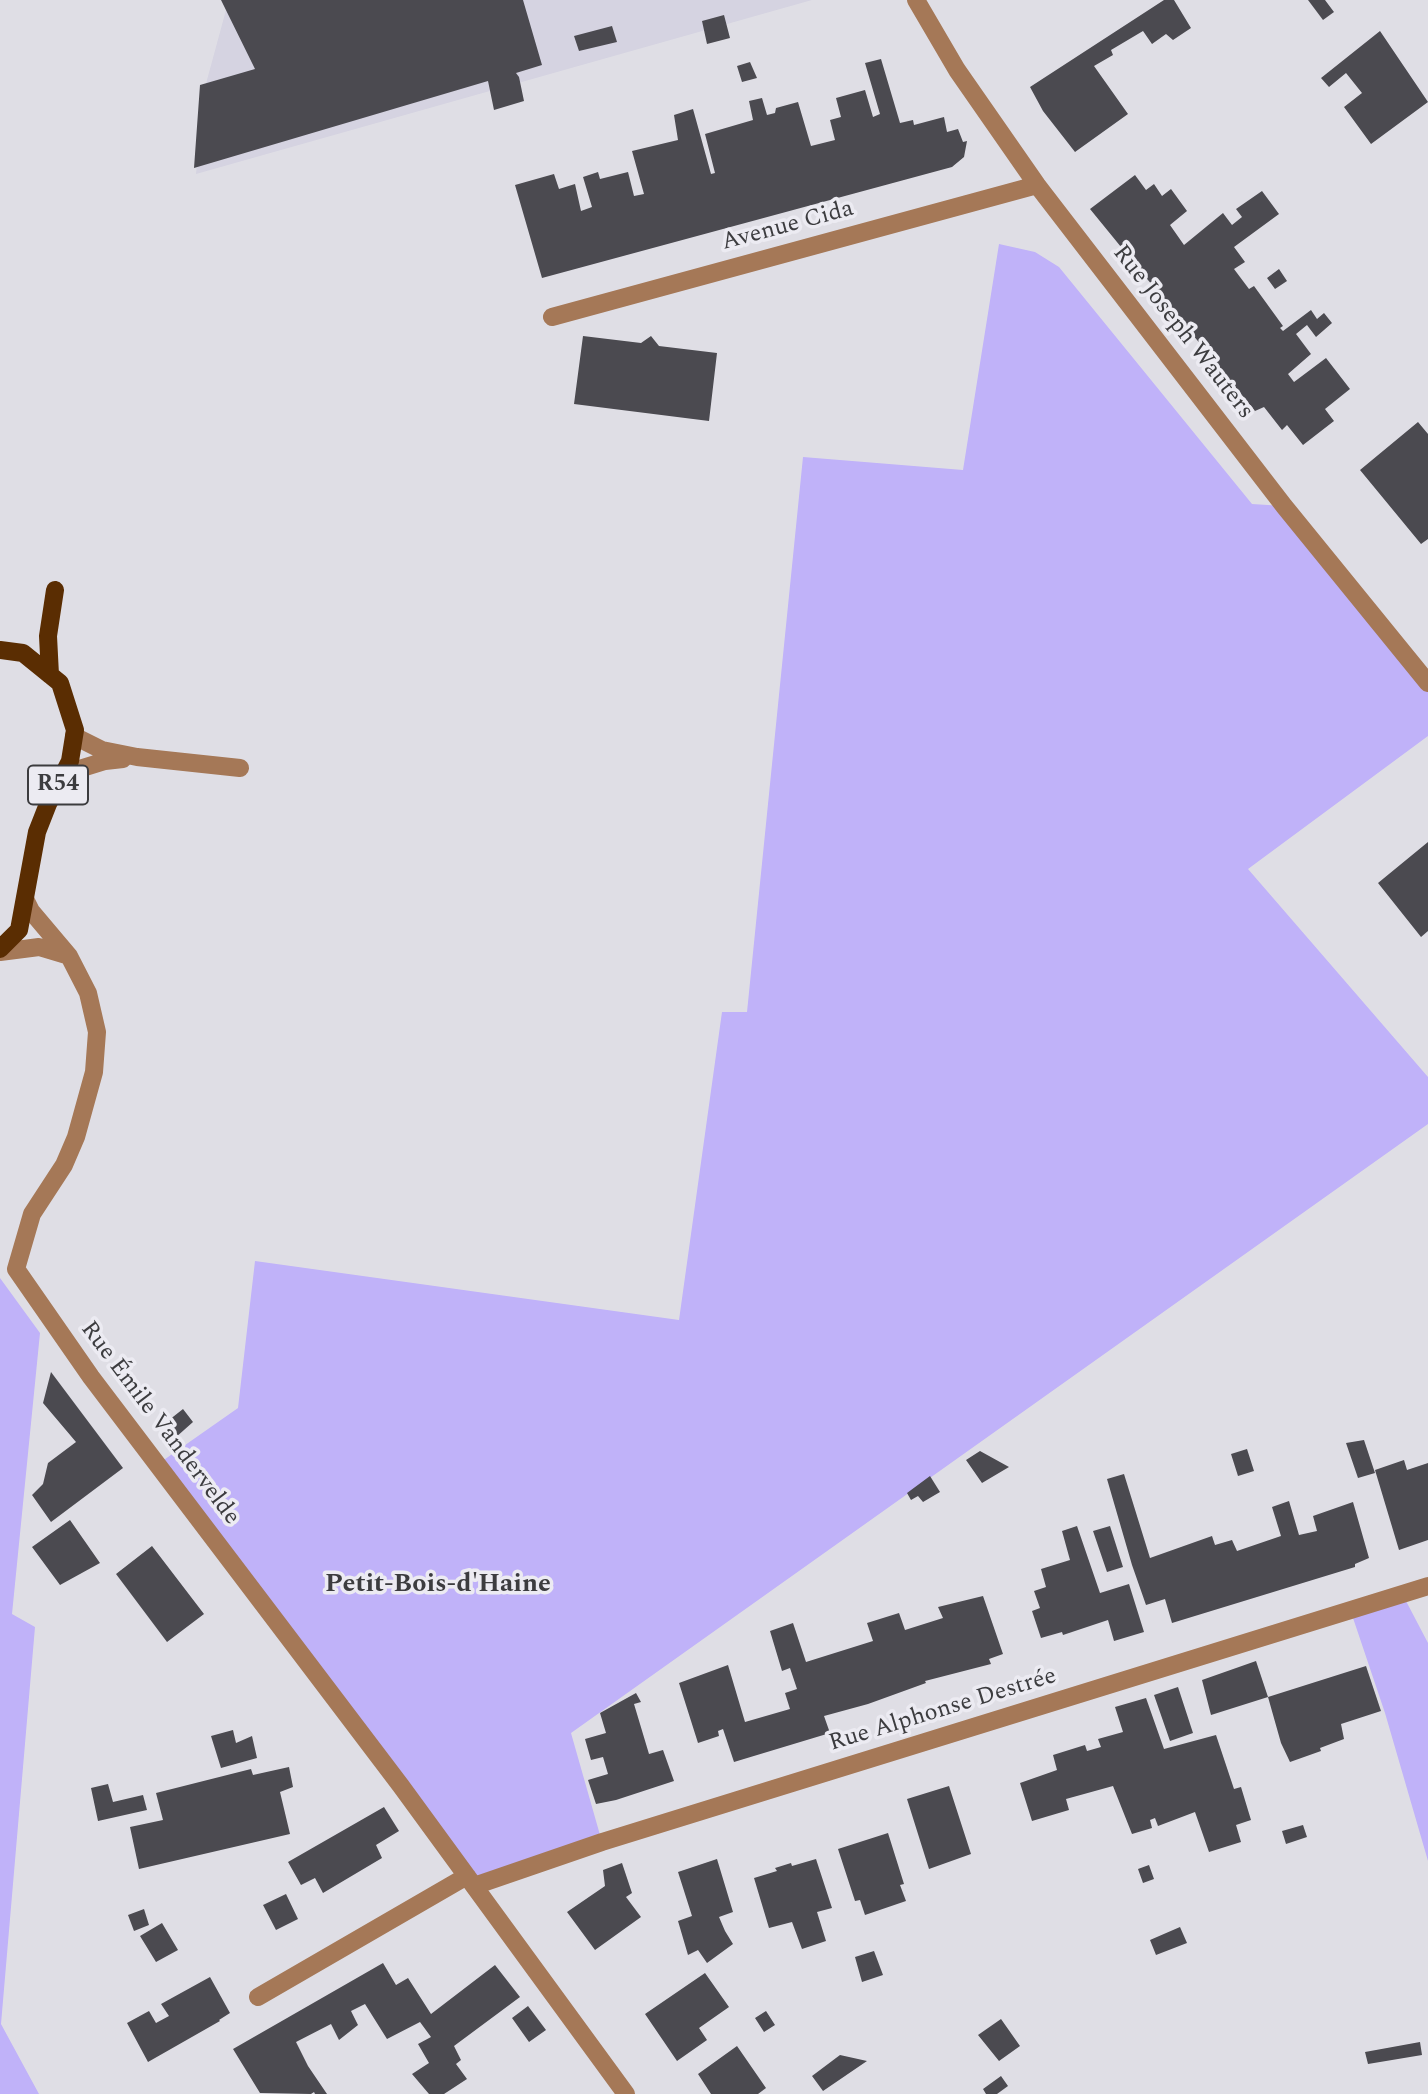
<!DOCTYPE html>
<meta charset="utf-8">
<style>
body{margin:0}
canvas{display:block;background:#dfdee5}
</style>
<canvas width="1428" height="2094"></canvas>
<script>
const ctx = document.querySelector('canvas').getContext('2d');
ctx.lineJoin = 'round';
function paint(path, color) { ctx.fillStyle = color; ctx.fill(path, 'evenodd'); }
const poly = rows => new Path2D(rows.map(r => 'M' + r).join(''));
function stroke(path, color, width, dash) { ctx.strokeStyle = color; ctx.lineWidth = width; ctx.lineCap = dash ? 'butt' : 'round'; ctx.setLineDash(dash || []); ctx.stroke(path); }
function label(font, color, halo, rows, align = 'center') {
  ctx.font = font + ' Spectral,serif'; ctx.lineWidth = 7; ctx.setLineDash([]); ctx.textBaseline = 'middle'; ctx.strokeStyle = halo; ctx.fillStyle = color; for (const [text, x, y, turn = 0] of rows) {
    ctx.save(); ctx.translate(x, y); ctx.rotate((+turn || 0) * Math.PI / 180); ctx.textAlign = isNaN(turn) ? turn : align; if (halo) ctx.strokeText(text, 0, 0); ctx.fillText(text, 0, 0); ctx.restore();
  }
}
const built = poly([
 [226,0,812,0,196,174,204,91,226,10]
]);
const green = poly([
 [999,244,1035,252,1059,267,1252,504,1284,506,1428,683,1428,736,1248,869,1428,1077,1428,1124,571,1733,602,1842,474,1886,158,1464,238,1408,255,1261,679,1320,722,1012,747,1012,803,457,963,470],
 [0,1278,40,1333,12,1614,35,1627,1,2024,39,2094,0,2094],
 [1406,1601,1428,1643,1428,1861,1385,1713,1353,1618]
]);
const building = poly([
 [221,0,523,0,542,65,516,73,519,77,524,101,494,110,488,81,194,168,200,85,255,69],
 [1164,0,1174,0,1191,28,1173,40,1166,34,1152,44,1143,31,1111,50,1113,55,1094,66,1128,114,1075,152,1043,111,1030,87],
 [1308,0,1325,0,1334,12,1323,20],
 [724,15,730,38,707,44,702,21],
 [612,26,617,42,579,51,574,36],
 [1380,31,1428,102,1371,144,1344,107,1362,93,1346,73,1329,87,1321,78],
 [881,59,900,123,913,120,914,125,944,117,947,132,958,129,963,142,967,141,964,157,952,167,542,278,515,185,554,174,559,189,575,184,581,211,592,207,583,177,598,172,600,179,628,172,634,196,644,194,632,151,678,140,674,115,693,109,711,174,715,173,705,134,753,120,749,101,762,98,767,115,775,113,776,108,798,102,811,146,835,140,830,120,841,117,836,98,865,90,873,117,880,114,865,63],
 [750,62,757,78,742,82,737,66],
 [1135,175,1146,190,1154,184,1162,196,1171,189,1187,211,1170,225,1184,245,1223,213,1232,225,1242,217,1236,209,1262,191,1279,214,1234,247,1245,262,1234,269,1249,289,1254,286,1283,326,1280,328,1283,331,1311,310,1317,319,1324,313,1332,323,1316,337,1307,325,1296,334,1311,354,1288,374,1294,382,1326,358,1350,389,1325,409,1334,421,1303,445,1287,425,1282,430,1264,407,1255,411,1090,209],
 [1279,269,1287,281,1275,289,1267,278],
 [583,336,641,343,651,336,659,346,717,353,709,421,574,404],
 [1418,422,1428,434,1428,539,1421,544,1360,470],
 [1428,842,1428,931,1421,937,1378,883],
 [51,1372,123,1468,51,1522,32,1495,43,1484,48,1463,76,1442,43,1403],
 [183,1409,193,1422,175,1438,164,1424],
 [1364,1440,1375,1473,1358,1478,1346,1443],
 [1247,1449,1254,1471,1238,1476,1231,1454],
 [980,1451,1009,1467,982,1483,966,1460],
 [1404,1460,1407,1470,1428,1463,1428,1540,1399,1550,1375,1470],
 [1124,1474,1150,1558,1212,1536,1215,1545,1232,1540,1237,1551,1281,1536,1272,1507,1289,1501,1299,1535,1317,1531,1313,1516,1353,1502,1369,1558,1355,1564,1355,1567,1172,1623,1165,1599,1146,1605,1132,1565,1107,1479],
 [930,1476,940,1492,923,1502,918,1496,911,1500,907,1493],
 [70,1520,100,1563,60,1585,32,1547],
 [1077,1526,1100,1593,1129,1584,1144,1632,1114,1641,1108,1620,1063,1635,1062,1632,1041,1638,1032,1611,1040,1608,1034,1591,1046,1587,1041,1569,1070,1560,1062,1531],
 [1110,1526,1123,1567,1107,1572,1093,1531],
 [152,1546,204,1614,167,1642,116,1574],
 [983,1596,1003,1654,989,1659,991,1664,925,1681,926,1683,868,1704,824,1716,830,1733,734,1762,723,1729,718,1731,719,1736,698,1743,679,1683,728,1665,745,1722,790,1709,785,1693,797,1689,790,1668,782,1671,770,1631,793,1623,806,1662,873,1641,867,1623,899,1613,905,1630,943,1618,938,1607],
 [1256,1661,1268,1697,1366,1666,1381,1711,1341,1724,1344,1739,1320,1748,1321,1751,1290,1762,1281,1743,1268,1697,1211,1715,1202,1680],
 [1178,1687,1193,1733,1170,1741,1154,1695],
 [636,1693,641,1702,634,1704,649,1754,663,1750,674,1781,616,1800,596,1804,588,1780,608,1774,603,1757,591,1760,585,1739,606,1733,600,1713],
 [1146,1698,1164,1749,1216,1735,1234,1789,1241,1787,1251,1820,1236,1825,1241,1842,1209,1852,1195,1812,1158,1826,1155,1818,1150,1820,1152,1828,1132,1834,1113,1786,1066,1799,1069,1810,1032,1821,1020,1783,1057,1770,1053,1755,1085,1745,1087,1751,1101,1747,1098,1739,1123,1732,1115,1707],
 [233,1730,236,1743,252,1736,257,1758,221,1768,211,1736],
 [289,1767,293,1787,280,1792,290,1834,139,1869,130,1827,163,1820,156,1793,251,1769,253,1775],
 [108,1784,113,1802,143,1795,147,1810,98,1821,91,1788],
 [949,1786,971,1854,929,1869,907,1799],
 [384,1807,399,1831,376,1845,382,1858,323,1893,315,1878,301,1885,288,1862],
 [1303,1825,1307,1837,1286,1844,1282,1831],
 [888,1833,904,1884,900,1885,906,1901,865,1915,860,1900,855,1901,838,1849],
 [717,1859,733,1912,719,1917,725,1931,733,1944,707,1963,698,1950,688,1955,678,1921,692,1916,678,1872],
 [816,1859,832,1908,817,1912,826,1941,802,1949,792,1922,769,1928,754,1878,777,1871,775,1868,791,1863,792,1866],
 [622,1863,632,1893,626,1897,641,1917,595,1950,567,1912,605,1886,603,1870],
 [1149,1865,1154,1879,1143,1883,1138,1869],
 [286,1894,298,1919,276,1930,263,1905],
 [144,1909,149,1925,134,1931,128,1915],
 [162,1923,178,1950,156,1962,140,1936],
 [1180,1927,1187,1943,1156,1955,1150,1940],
 [874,1951,883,1975,862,1982,855,1957],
 [383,1963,396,1985,408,1978,431,2014,495,1965,520,1997,454,2046,461,2060,456,2064,467,2079,444,2094,429,2094,412,2074,429,2063,418,2044,431,2037,420,2022,387,2039,365,2004,351,2011,358,2025,339,2040,331,2024,296,2042,308,2066,327,2094,315,2094,314,2092,311,2094,260,2093,233,2049],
 [705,1973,729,2007,699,2028,707,2040,677,2061,645,2014],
 [210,1977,230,2013,219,2020,220,2021,148,2062,127,2023,149,2011,156,2023,169,2016,161,2004],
 [528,2006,546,2030,529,2042,512,2018],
 [766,2011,775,2025,764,2032,755,2018],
 [1001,2019,1020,2046,999,2061,978,2035],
 [1420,2042,1422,2055,1368,2064,1365,2052],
 [737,2046,766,2088,758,2094,711,2094,698,2074],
 [840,2055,867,2061,823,2091,812,2076],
 [1001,2076,1008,2086,997,2094,986,2094,983,2089]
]);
const minor = poly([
 [916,0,957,70,1037,185,1284,506,1428,683],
 [552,317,1037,185],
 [74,736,102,750,137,757,240,768],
 [63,774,105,761,123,759],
 [25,899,31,911,69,956,88,993,97,1032,94,1072,76,1137,64,1165,32,1214,16,1269,91,1377,401,1786,626,2094],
 [0,952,39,947,69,956],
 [474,1886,602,1842,1428,1586],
 [258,1997,467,1876]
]);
const major = poly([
 [0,650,23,653,60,683,75,730,70,761,48,804,37,832,19,930,0,949],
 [50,675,48,636,55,590]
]);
const shields = [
 [58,785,60]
];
const shieldNames = [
 ["R54",58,785]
];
const streetNames = [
 ["Avenue Cida",788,227,-15],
 ["Rue Joseph Wauters",1182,333,52],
 ["Rue Émile Vandervelde",159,1424,53],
 ["Rue Alphonse Destrée",943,1711,-17]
];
const neighbourhoodNames = [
 ["Petit-Bois-d'Haine",438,1586]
];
paint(built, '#d5d3e1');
paint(green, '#c0b2f9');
paint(building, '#4b4a50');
stroke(minor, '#a57857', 18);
stroke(major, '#5a2d02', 18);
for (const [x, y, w] of shields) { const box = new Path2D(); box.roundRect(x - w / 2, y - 19.5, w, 39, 5); ctx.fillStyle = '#ecebf2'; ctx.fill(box); stroke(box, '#3c3c3f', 2); }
label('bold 23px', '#3c3c3f', null, shieldNames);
label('24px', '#3c3c3f', '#ecebf2', streetNames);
label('bold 26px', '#3c3c3f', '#ecebf2', neighbourhoodNames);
</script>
